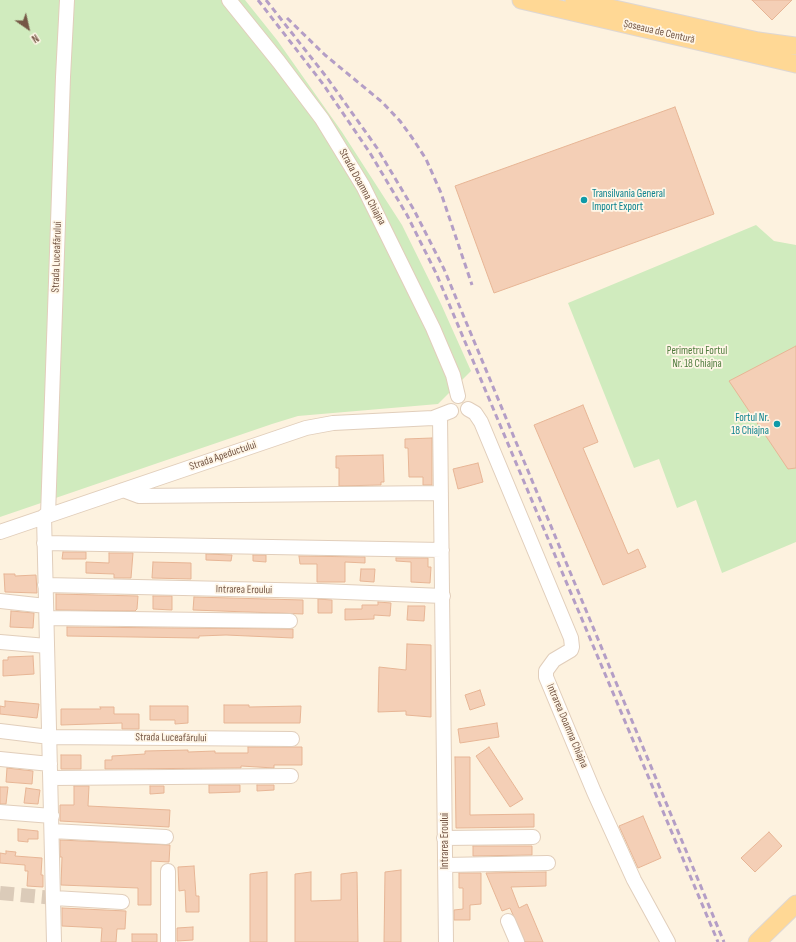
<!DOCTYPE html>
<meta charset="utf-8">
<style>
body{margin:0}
#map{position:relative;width:796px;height:942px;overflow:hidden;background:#fdf2df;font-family:"Sofia Sans Condensed",sans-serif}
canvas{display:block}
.north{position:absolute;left:8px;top:8px;width:40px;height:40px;-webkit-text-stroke:3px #fff6e7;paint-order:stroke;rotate:146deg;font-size:11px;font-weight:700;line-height:16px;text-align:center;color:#755746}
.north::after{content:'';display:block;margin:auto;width:14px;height:18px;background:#755746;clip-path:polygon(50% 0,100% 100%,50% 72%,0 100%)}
</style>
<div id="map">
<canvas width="796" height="942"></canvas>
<div class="north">N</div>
</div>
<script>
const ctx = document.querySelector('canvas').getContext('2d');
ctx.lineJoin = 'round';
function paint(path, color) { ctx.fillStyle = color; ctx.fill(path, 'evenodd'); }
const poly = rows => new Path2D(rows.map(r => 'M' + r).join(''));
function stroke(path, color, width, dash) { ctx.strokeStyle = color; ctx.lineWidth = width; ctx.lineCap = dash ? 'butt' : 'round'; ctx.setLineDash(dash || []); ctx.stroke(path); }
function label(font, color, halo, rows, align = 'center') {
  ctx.font = font + ' "Sofia Sans Condensed",sans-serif'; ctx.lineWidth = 3.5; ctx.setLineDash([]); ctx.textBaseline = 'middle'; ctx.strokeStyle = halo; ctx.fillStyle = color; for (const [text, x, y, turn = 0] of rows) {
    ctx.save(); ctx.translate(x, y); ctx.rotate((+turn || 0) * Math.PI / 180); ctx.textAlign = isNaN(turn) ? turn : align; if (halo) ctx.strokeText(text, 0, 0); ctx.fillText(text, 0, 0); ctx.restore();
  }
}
const green = poly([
 [0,0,245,0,277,40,342,132,402,225,441,304,471,371,438,404,298,416,272,424,0,517],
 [756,225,774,241,796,245,796,542,722,573,696,500,677,508,659,459,634,468,568,303]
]);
const building = poly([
 [752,0,792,0,772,20,752,0],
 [675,107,714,214,494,293,455,186,675,107],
 [796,346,796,468,788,469,729,381,796,346],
 [583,405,598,442,583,448,628,554,638,549,646,567,603,585,534,425,583,405],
 [432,438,432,485,423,485,423,477,409,477,408,448,405,448,405,439,432,438],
 [383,455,384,482,381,482,381,485,339,486,339,468,336,468,336,456,383,455],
 [478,463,483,482,458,489,453,469,478,463],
 [63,552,86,552,86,559,62,559,63,552],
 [109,553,133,553,131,578,114,578,114,574,86,573,86,562,109,563,109,553],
 [206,554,232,555,231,561,206,560,206,554],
 [253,555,266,555,266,562,253,561,253,555],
 [299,556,365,557,365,563,345,562,345,582,317,582,317,564,300,564,299,556],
 [396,558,428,558,428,567,431,567,430,583,411,582,411,562,396,561,396,558],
 [153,562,191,563,191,579,152,578,153,562],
 [361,569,375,569,374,582,360,581,361,569],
 [4,574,15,574,15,576,36,575,37,593,5,592,4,574],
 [56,594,138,596,137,609,135,611,56,610,56,594],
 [153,596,172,596,172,610,153,609,153,596],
 [194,597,303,600,303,614,193,610,194,597],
 [318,599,332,600,332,613,318,613,318,599],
 [378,602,391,603,390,616,374,615,374,619,345,620,345,609,362,609,362,605,378,605,378,602],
 [408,606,425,606,424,621,407,620,408,606],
 [11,611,34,613,33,628,10,627,11,611],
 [67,627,293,629,293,638,226,635,199,636,199,638,67,636,67,627],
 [407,644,431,645,431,717,406,715,406,711,378,712,379,667,406,670,407,644],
 [33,656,34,674,3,676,3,660,8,660,8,657,33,656],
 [480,690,485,705,470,710,465,695,480,690],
 [5,701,39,704,37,718,0,714,0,706,5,707,5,701],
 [224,705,249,705,249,707,301,706,300,723,224,723,224,705],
 [150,706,188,706,188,723,175,724,175,720,150,720,150,706],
 [100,707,114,707,114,714,139,714,139,729,122,729,122,723,61,725,61,709,101,709,100,707],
 [497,723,499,737,460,743,458,729,497,723],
 [248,747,302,747,302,765,274,765,274,768,241,766,241,768,105,769,105,760,112,760,112,756,145,754,145,751,188,750,188,752,215,751,215,753,248,753,248,747],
 [489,747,523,799,510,807,476,756,489,747],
 [61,755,81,755,81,769,61,769,61,755],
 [455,757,470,757,470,815,534,814,534,827,456,828,455,757],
 [7,768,33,771,32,784,6,782,7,768],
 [209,785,240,785,240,792,209,793,209,785],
 [257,785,274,785,274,790,257,791,257,785],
 [74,786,89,786,88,806,170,810,169,827,60,821,60,805,74,805,74,786],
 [150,786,164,786,164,793,150,794,150,786],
 [0,787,8,787,6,804,0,804,0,787],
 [26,788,40,790,38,804,24,803,26,788],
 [643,816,661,858,638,868,619,826,643,816],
 [18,829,38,831,38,839,28,839,28,842,18,841,18,829],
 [769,832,782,846,755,872,741,858,769,832],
 [60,840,170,845,169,862,151,861,151,905,138,905,138,888,61,885,62,857,60,857,60,840],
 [473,846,532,846,532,855,473,856,473,846],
 [6,851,16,852,15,856,42,858,41,875,43,875,43,887,27,886,28,871,25,871,25,865,0,863,0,853,6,854,6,851],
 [194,866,196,896,199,896,199,912,186,912,185,890,179,891,178,867,194,866],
 [401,870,401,942,384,942,385,872,401,870],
 [267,872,267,942,250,942,250,874,267,872],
 [311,872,311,901,341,900,341,874,357,872,358,942,295,942,295,874,311,872],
 [546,872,546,886,511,887,519,908,527,904,543,942,525,942,510,908,502,911,486,873,546,872],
 [459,873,481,873,481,904,470,905,470,920,454,920,454,910,463,909,463,888,459,888,459,873],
 [62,908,126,911,125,929,117,929,116,942,101,942,102,928,62,926,62,908],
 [193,927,193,940,177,941,177,928,193,927],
 [132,934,157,934,157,942,132,942,132,934]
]);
const minorTunnel = poly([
 [0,893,54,898]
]);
const minor = poly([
 [229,0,279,62,322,119,363,186,433,328,453,375,458,396],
 [468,409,475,413,481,422,571,638,572,647,571,650,554,660,546,671,546,677,594,792,634,880,668,942],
 [440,416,446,942],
 [123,490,139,496,441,493],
 [48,515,63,77,67,0],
 [44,516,54,942],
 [0,532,306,428,333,423,433,418,451,411],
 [44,543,442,550],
 [45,585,321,591,443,596],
 [0,601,46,606],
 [47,618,290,621],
 [0,642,47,646],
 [0,731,50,737,292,739],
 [0,759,50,764],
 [51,778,291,776],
 [0,812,52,816],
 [52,831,166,837],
 [444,838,533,837],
 [445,865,548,863],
 [54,898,122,902],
 [508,921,517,942],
 [168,942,168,871]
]);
const major = poly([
 [521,0,796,64],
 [574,0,758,41,796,46],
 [757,942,796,904]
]);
const rail = poly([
 [258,0,323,84,370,153,407,215,436,273,718,942],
 [266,0,328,79,377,148,414,210,444,269,724,942],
 [287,18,325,55,382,102,400,121,413,139,426,159,441,193,472,285]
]);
const markers = [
 [584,200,4,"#0f9aa8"],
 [777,424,4,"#0f9aa8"]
];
const streetNames = [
 ["Șoseaua de Centură",659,32,13],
 ["Strada Doamna Chiajna",362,187,61],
 ["Strada Luceafărului",57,257,-88],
 ["Strada Apeductului",223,456,-19],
 ["Intrarea Eroului",244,590,1],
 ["Intrarea Doamna Chiajna",567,726,67],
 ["Strada Luceafărului",171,738,1],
 ["Intrarea Eroului",445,841,-90]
];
const cultureNames = [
 ["Transilvania General",592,194],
 ["Import Export",592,207],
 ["Fortul Nr.",769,418,"right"],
 ["18 Chiajna",769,431,"right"]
];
const parkNames = [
 ["Perimetru Fortul",697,351],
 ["Nr. 18 Chiajna",697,364]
];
paint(green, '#d0ebbe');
paint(building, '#f4cfb6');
stroke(building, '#e7b595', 1);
stroke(minorTunnel, '#dbcbb9', 14, [14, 7]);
stroke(minor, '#e1cebb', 16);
stroke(major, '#ded7d3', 19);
stroke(minor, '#fff', 14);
stroke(major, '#ffd895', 17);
stroke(rail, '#b49ec6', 3, [6, 4]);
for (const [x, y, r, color] of markers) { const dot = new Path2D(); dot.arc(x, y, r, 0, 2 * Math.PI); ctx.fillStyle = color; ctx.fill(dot); stroke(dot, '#fff6e7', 1.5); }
label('11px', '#755746', '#fff6e7', streetNames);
label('11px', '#0d838f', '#fff6e7', cultureNames, 'left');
label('11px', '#4f7b3d', '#fff6e7', parkNames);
</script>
